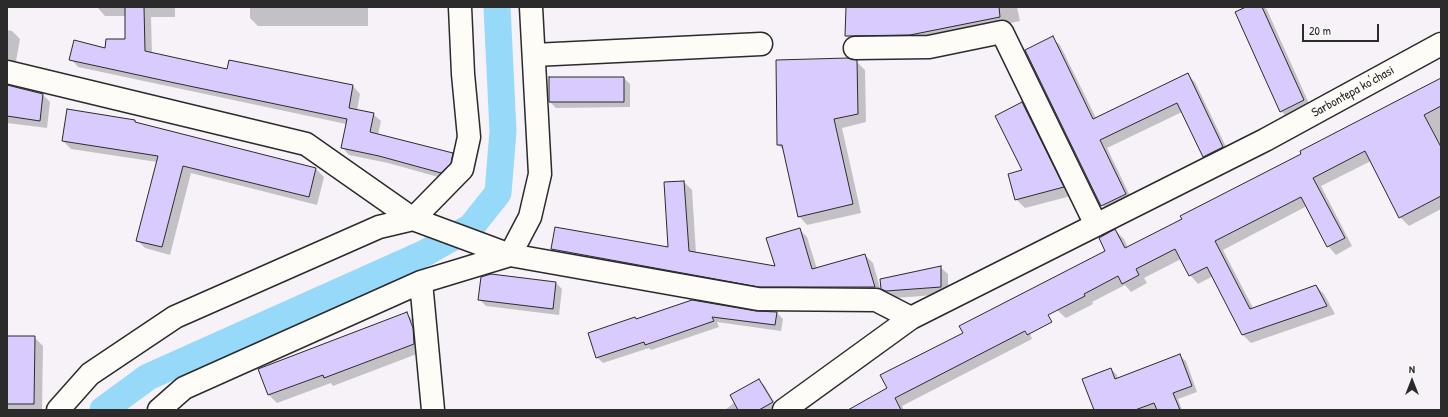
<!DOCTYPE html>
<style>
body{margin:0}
#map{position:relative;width:1448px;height:417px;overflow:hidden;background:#f6f2f8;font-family:"Patrick Hand",sans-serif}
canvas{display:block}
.frame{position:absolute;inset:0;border:8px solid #2b2b2b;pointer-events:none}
.north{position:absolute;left:1392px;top:361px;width:40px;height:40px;-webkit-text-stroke:3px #fdfcf7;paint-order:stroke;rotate:0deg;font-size:11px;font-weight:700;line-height:16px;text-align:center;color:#2b2b2b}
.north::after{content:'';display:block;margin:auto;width:14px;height:18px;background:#2b2b2b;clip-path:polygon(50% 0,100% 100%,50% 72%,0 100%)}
.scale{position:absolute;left:1302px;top:24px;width:77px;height:18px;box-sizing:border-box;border:2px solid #2b2b2b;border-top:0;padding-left:5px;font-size:12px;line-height:14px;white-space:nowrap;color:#2b2b2b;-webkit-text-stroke:3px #fdfcf7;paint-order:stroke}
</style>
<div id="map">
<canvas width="1448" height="417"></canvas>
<div class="frame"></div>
<div class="north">N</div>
<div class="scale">20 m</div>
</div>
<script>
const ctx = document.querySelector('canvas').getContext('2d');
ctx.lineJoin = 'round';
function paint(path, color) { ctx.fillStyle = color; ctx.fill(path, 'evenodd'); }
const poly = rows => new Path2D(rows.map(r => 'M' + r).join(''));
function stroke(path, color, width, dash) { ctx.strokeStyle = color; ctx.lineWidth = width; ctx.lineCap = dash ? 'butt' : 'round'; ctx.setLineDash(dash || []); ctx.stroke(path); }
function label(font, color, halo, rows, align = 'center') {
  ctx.font = font + ' "Patrick Hand",sans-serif'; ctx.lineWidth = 3; ctx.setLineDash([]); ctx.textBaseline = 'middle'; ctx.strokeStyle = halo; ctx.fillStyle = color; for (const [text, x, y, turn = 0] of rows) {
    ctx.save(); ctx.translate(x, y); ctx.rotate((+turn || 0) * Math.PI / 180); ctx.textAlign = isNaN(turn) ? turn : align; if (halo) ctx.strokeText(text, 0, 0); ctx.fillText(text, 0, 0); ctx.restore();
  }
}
const shadow = poly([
 [97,7,175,7,175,17,151,17,152,54,228,70,230,61,353,86,360,94,357,110,373,114,381,121,378,135,452,154,460,162,449,180,388,163,349,155,342,147,346,124,78,67,71,59,106,49,126,40,126,16,105,16],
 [250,7,368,7,368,26,258,26,250,18],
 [847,7,1017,7,1020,21,918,42,854,43,846,36],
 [1248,7,1265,7,1267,10,1311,108,1289,119,1281,111],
 [7,30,12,31,20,39,15,67,7,70],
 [1052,38,1060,45,1096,118,1187,74,1195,82,1227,149,1211,164,1203,157,1182,112,1107,148,1133,202,1110,213,1102,205],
 [856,61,865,70,866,122,842,128,861,213,807,225,799,216,784,150,778,145],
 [624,78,630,84,630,107,556,108,550,102],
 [1441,79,1441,209,1409,226,1400,217,1371,161,1321,186,1352,246,1336,255,1328,246,1307,206,1223,250,1253,308,1316,286,1324,294,1335,314,1251,343,1243,335,1213,276,1198,284,1190,275,1181,259,1144,278,1147,283,1131,292,1125,285,1092,302,1093,304,1066,318,1057,310,1107,251,1115,230,1124,239,1128,248],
 [7,86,42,94,50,102,47,128,7,123],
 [1022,103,1031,112,1071,196,1025,208,1016,199,1023,171],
 [135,121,138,124,316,169,324,177,317,205,191,173,170,255,145,248,137,240,157,162,71,149,63,141],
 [684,182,692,190,696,253,776,267,799,229,807,237,817,269,865,255,873,263,882,295,768,294,560,257,552,249,670,249],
 [940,267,948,274,948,294,895,298,890,296,882,288],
 [556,283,562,289,559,315,486,306,480,300],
 [1013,300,1021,307,1032,339,902,406,904,410,850,410,888,389,881,376,964,333,960,327],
 [1016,308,1018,308,1027,335,1026,336],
 [406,313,415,322,422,352,333,386,331,383,277,403,269,395,259,369],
 [409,322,412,322,415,332,414,333],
 [777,313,783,319,781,331,717,322,719,327,651,350,649,348,603,363,597,357,636,320],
 [7,337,34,337,43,346,42,410,7,410],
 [1180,356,1186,361,1197,392,1178,399,1182,410,1095,410,1111,369,1117,375,1118,379],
 [759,380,765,386,778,409,776,410,725,410,735,402]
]);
const canal = poly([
 [103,410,148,377,425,253,471,227,498,193,503,131,497,7]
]);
const building = poly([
 [125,7,144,7,145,51,227,69,229,60,353,85,349,108,374,113,370,132,453,153,451,163,441,173,379,156,341,148,347,119,175,83,69,60,74,40,105,48,106,39,125,39,125,7],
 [846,7,999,7,1000,17,910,35,845,36,846,7],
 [1246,7,1262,7,1304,100,1280,112,1235,12,1246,7],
 [1053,36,1093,119,1188,73,1223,147,1203,157,1177,103,1100,140,1126,194,1101,206,1025,50,1053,36],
 [848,58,857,60,858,114,834,119,853,204,798,217,782,145,777,145,776,60,848,58],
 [549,77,624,77,624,102,549,102,549,77],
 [1441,78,1441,106,1424,115,1441,147,1441,196,1399,218,1365,151,1313,178,1345,238,1327,247,1301,197,1215,241,1250,309,1316,285,1327,306,1242,335,1207,267,1189,276,1175,249,1136,269,1139,275,1122,284,1118,276,1084,294,1085,296,1048,315,1052,322,1027,335,1025,331,895,398,901,410,848,410,887,388,880,375,963,333,959,326,1105,251,1099,238,1115,229,1125,248,1182,219,1180,216,1301,154,1300,151,1441,78],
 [7,85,43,94,40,121,7,116,7,85],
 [1022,102,1064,187,1015,200,1008,174,1022,170,995,116,1022,102],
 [67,109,135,120,135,122,316,168,309,197,183,166,162,247,136,241,158,156,62,141,67,109],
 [684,181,689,251,775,266,766,238,800,228,812,269,865,254,875,287,759,287,551,249,555,227,668,247,664,182,684,181],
 [941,266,941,287,886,291,881,289,880,279,941,266],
 [491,274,556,282,553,309,478,300,481,277,491,274],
 [692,300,756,311,777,312,775,325,712,317,714,321,645,345,644,342,596,358,588,333,635,317,636,319,692,300],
 [407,312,413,328,414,344,324,378,323,375,268,395,258,369,407,312],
 [7,336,35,336,34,404,7,404,7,336],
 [1180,354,1192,386,1173,393,1180,410,1157,410,1154,403,1135,410,1094,410,1082,379,1111,368,1115,379,1180,354],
 [759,379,773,402,759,410,738,410,730,395,759,379]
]);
const minor = poly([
 [855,48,929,47,1002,32,1096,225],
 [534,55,761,44],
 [7,72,306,144,413,219,510,255,758,299,876,300,911,318],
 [421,282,433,410],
 [58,410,90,374,175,317,379,227,413,219,462,169,469,137,463,74,460,7],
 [159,410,184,388,421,282,510,255,530,217,540,174,531,7],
 [784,410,911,318,1265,140,1441,44]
]);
const streetNames = [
 ["Sarbontepa ko'chasi",1353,92,-29]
];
paint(shadow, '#0003');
stroke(canal, '#96d9f8', 27);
paint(building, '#d9cbfd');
stroke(building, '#2b2b2b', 1);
stroke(minor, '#2b2b2b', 25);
stroke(minor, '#fdfcf7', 22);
label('13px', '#2b2b2b', '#fdfcf7', streetNames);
</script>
